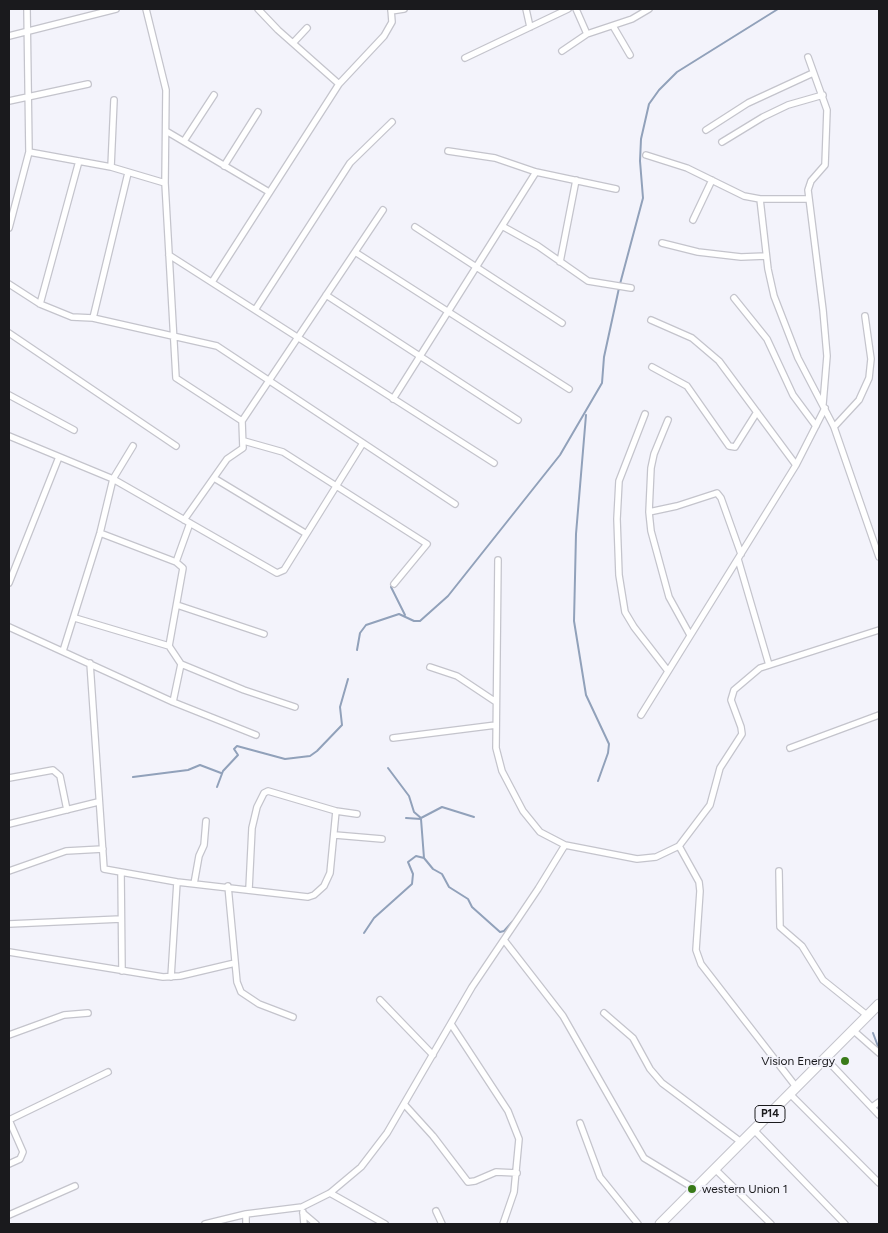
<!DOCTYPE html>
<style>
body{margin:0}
#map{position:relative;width:888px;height:1233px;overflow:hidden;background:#f3f3fb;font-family:Figtree,sans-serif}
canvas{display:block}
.frame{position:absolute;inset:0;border:10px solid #1a1a1d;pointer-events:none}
</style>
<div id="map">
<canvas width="888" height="1233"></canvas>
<div class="frame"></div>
</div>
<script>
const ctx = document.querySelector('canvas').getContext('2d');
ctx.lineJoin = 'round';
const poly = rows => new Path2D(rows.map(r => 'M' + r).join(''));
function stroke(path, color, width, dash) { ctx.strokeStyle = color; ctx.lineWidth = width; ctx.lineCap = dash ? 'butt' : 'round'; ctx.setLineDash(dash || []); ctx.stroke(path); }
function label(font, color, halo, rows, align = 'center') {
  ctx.font = font + ' Figtree,sans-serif'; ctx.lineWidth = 4; ctx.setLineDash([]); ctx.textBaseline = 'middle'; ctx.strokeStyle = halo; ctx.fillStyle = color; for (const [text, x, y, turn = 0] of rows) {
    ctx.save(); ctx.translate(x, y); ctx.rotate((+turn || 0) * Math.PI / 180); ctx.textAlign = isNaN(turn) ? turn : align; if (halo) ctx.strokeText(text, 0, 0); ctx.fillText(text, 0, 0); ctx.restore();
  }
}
const stream = poly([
 [620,284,643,198,640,161,641,139,649,104,659,90,677,72,778,9],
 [586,415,576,534,574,621,586,695,609,744,608,753,598,781],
 [391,587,405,615],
 [357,650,360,633,366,625,399,614,414,621,420,621,448,596,560,455,602,383,604,357,619,288],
 [388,768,409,796,414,812,421,818,442,807,474,817],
 [133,777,188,770,200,765,221,773],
 [217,787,223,771,238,755,234,749,237,746,285,759,310,756,317,751,342,725,340,707,348,679],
 [406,818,421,819,424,858],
 [364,933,374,918,412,884,413,874,408,862,416,856,424,858,433,869,442,874,449,887,468,899,472,907,500,932,504,931,513,921],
 [873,1033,879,1049]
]);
const street = poly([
 [146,9,166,90,165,183],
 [258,9,278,30,339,84],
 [526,9,530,27],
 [576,9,587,34],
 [391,11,404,9],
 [613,26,630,55],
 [9,36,116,9],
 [293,43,307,28],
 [562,51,587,34,632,19,649,9],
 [808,57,827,110,825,165,811,181,808,190,823,310,827,356,823,404],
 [465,58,568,9],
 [9,101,88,84],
 [706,130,748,103,813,73],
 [166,131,269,192],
 [184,141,214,95],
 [722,142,763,117,788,105,823,95],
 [448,151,495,158,536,172,616,189],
 [29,152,111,167,165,183,176,378,242,421],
 [646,155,687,168,744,196,760,199,809,199],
 [224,166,258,112],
 [111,167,114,100],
 [760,199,768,269,774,296,798,358,834,427,879,557],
 [693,220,712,180],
 [502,226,538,246,588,281,631,288],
 [415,227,562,323],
 [9,228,29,152,27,9],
 [662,243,698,252,741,257,766,256],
 [355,252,569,389],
 [169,255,494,463],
 [560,262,576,180],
 [212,282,339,84,384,36,392,22,391,9],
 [9,284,40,304,72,317,93,318,217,346,455,504],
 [326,295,518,420],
 [734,298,767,339,793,395,816,426],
 [40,304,79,161],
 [255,310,350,163,392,122],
 [93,318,128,173],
 [651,320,692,338,719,361,796,465],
 [9,333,176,446],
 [652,367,687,386,729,446,735,447,757,412],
 [9,395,74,430],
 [393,399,536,172],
 [645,414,619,481,617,519,619,575,625,612,634,627,668,671],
 [668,420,654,454,651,468,649,512,651,531,669,597,690,635],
 [834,427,859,400,869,378,871,359,865,316],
 [9,436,113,479,277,573,284,570,363,443],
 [244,441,283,452,427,544,394,584],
 [214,478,305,533],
 [649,512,677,506,717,493,721,498,741,554],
 [184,520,227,459,243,448,242,421,383,210],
 [100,533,176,562,183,568,169,646],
 [738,559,769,665],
 [498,560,496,748,502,771,523,811,540,832,565,845,637,859,656,857,679,846,710,805,720,768,742,734,741,727,731,700,734,690,760,668,879,630],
 [176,562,190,523],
 [9,583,59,457],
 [177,605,264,634],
 [75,618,169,646,181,664,244,690,295,707],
 [9,627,173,702,256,735],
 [63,651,100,533,113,479,133,446],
 [90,663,104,869,177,882,308,897,314,895,324,886,330,873,336,811],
 [430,667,457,676,496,702],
 [173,702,181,664],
 [641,715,796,465,825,408],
 [393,738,496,725],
 [790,748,879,715],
 [9,778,53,770,60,776,67,810],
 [9,824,98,802],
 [335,835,382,839],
 [679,846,699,882,700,891,696,950,701,964,797,1088],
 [9,871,66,851,103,849],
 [779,871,780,927,802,946,823,980,868,1016],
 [121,873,122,971],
 [194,884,199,856,204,845,206,821],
 [228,886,237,982,241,992,259,1004,293,1017],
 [249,889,252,828,257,807,264,793,268,791,336,811,357,814],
 [9,924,121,919],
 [504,940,563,1016,644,1158,695,1189],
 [9,952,163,977,180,976,235,963],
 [171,977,177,882],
 [380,1000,433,1055],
 [604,1013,633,1038,650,1069,662,1083,741,1142],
 [451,1024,508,1111,519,1139,514,1192,503,1224],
 [854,1031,879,1053],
 [9,1035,64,1015,88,1013],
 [826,1059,879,1115],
 [790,1094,879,1183],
 [404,1104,433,1136,468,1182,475,1181,496,1172,517,1173],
 [872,1107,879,1102],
 [9,1120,108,1072],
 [9,1120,23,1152,20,1159,9,1164],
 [580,1123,600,1177,638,1224],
 [754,1130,845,1224],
 [715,1169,771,1224],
 [330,1193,385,1224],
 [436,1211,442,1224],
 [303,1212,304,1224],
 [303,1213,316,1224],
 [9,1215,75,1186],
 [205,1224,246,1214,302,1207,330,1193,361,1167,387,1133,472,987,538,889,565,845],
 [246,1224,246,1214]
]);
const primary = poly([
 [660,1224,879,1004]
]);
const markers = [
 [845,1061,5,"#397a18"],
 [692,1189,5,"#397a18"]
];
const shields = [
 [770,1114,30]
];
const shieldNames = [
 ["P14",770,1114]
];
const poiNames = [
 ["Vision Energy",835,1061],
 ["western Union 1",702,1189,"left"]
];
stroke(stream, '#91a1ba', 2);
stroke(street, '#c4c4cc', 8);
stroke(primary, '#c4c4cc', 11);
stroke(street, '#fff', 5.5);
stroke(primary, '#fff', 9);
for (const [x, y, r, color] of markers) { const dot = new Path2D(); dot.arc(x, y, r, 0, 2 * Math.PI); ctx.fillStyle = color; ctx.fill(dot); stroke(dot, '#f3f3fb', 2); }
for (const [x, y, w] of shields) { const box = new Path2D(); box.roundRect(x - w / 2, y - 8.5, w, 17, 4); ctx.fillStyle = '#f3f3fb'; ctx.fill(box); stroke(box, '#1a1a1d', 1); }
label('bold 11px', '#1a1a1d', null, shieldNames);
label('12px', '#1a1a1d', '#f3f3fb', poiNames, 'right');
</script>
